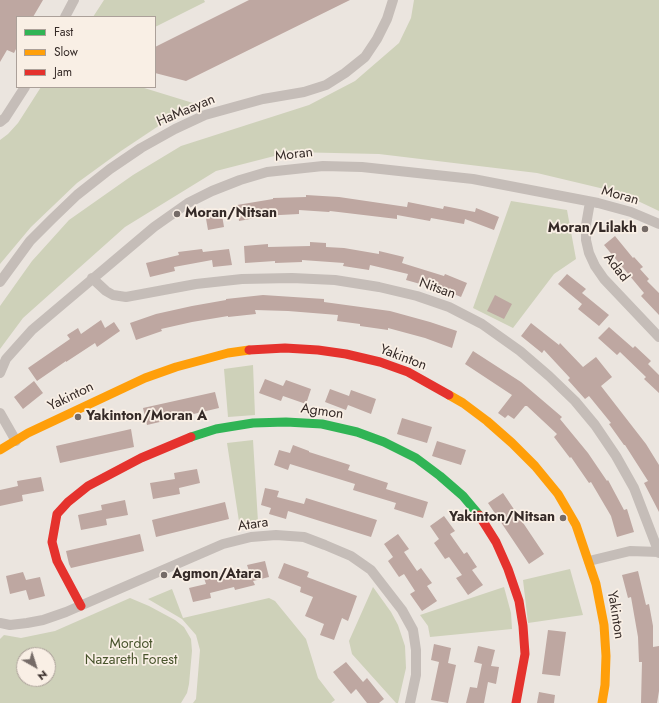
<!DOCTYPE html>
<style>
body{margin:0}
#map{position:relative;width:659px;height:703px;overflow:hidden;background:#ebe5df;font-family:Jost,sans-serif}
canvas{display:block}
.legend{position:absolute;left:16px;top:16px;width:140px;height:72px;box-sizing:border-box;background:#f9efe5;border:1px solid #aba099;margin:0;padding:5px 7px;list-style:none;font-size:12px;color:#352a27}
.legend li{display:flex;align-items:center;gap:8px;height:20px}
.legend b{width:20px;border:1px solid #aba099}
.north{position:absolute;left:16px;top:647px;width:40px;height:40px;box-sizing:border-box;background:#f9efe5;border:1px solid #aba099;border-radius:50%;rotate:141deg;font-size:11px;font-weight:700;line-height:16px;text-align:center;color:#352a27}
.north::after{content:'';display:block;margin:auto;width:14px;height:18px;background:#756b67;clip-path:polygon(50% 0,100% 100%,50% 72%,0 100%)}
</style>
<div id="map">
<canvas width="659" height="703"></canvas>
<ul class="legend">
<li><b style="height:5px;background:#30b455"></b>Fast</li>
<li><b style="height:5px;background:#ff9f0a"></b>Slow</li>
<li><b style="height:5px;background:#e5322d"></b>Jam</li>
</ul>
<div class="north">N</div>
</div>
<script>
const ctx = document.querySelector('canvas').getContext('2d');
ctx.lineJoin = 'round';
function paint(path, color) { ctx.fillStyle = color; ctx.fill(path, 'evenodd'); }
const poly = rows => new Path2D(rows.map(r => 'M' + r).join(''));
function stroke(path, color, width, dash) { ctx.strokeStyle = color; ctx.lineWidth = width; ctx.lineCap = dash ? 'butt' : 'round'; ctx.setLineDash(dash || []); ctx.stroke(path); }
function label(font, color, halo, rows, align = 'center') {
  ctx.font = font + ' Jost,sans-serif'; ctx.lineWidth = 3.5; ctx.setLineDash([]); ctx.textBaseline = 'middle'; ctx.strokeStyle = halo; ctx.fillStyle = color; for (const [text, x, y, turn = 0] of rows) {
    ctx.save(); ctx.translate(x, y); ctx.rotate((+turn || 0) * Math.PI / 180); ctx.textAlign = isNaN(turn) ? turn : align; if (halo) ctx.strokeText(text, 0, 0); ctx.fillText(text, 0, 0); ctx.restore();
  }
}
const green = poly([
 [104,0,204,0,205,2,155,27,155,17,93,17],
 [414,0,659,0,659,211,621,193,537,173,379,154,290,152,216,171,125,227,23,318,0,349,0,306,32,261,69,220,133,175,181,146,309,105,355,81,399,43,411,18],
 [41,87,141,87,206,107,175,115,121,151,77,183,31,227,0,264,0,140,8,134,18,123],
 [511,201,567,210,576,259,554,274,513,328,473,308],
 [253,365,255,415,228,417,224,369],
 [253,440,258,522,240,528,227,443],
 [570,569,583,615,528,623,523,580],
 [373,587,391,612,398,625,405,646,406,668,398,703,396,703,352,654,349,641],
 [504,587,511,613,512,629,430,637,428,626,420,615],
 [172,589,183,618,269,598,275,601,306,639,318,678,335,700,331,703,193,703,196,699,200,650,196,635,182,619,148,599],
 [130,598,149,606,175,620,184,627,191,639,192,651,189,684,187,693,181,703,0,703,0,639,4,635,21,638,55,631],
 [24,655,48,655,48,679,24,679]
]);
const building = poly([
 [0,0,43,0,33,17,17,17,17,47,14,53,7,50,0,62],
 [249,0,350,0,186,81,155,73,155,47],
 [306,195,339,197,407,207,408,202,443,209,444,206,475,212,476,208,499,217,494,230,465,219,464,224,431,218,430,221,397,215,397,219,330,211,329,212,299,210,299,214,261,216,261,217,239,221,237,205,273,199,273,198,306,197],
 [221,209,224,227,208,230,205,213],
 [615,236,633,258,634,257,643,267,640,269,649,279,647,281,659,293,659,315,641,296,644,293,604,245],
 [310,242,326,243,326,247,344,248,379,254,379,251,404,257,402,263,444,276,445,274,467,283,461,297,432,285,431,287,406,280,408,274,370,265,369,270,343,266,344,263,302,260,302,262,275,263,275,261,245,263,244,246,268,244,268,247,310,246],
 [202,249,203,252,229,249,232,265,213,267,212,260,174,267,175,271,150,277,146,263,179,255,178,252],
 [567,274,586,289,582,293,609,315,599,326,578,309,582,304,558,284],
 [263,295,324,299,324,302,390,311,430,322,457,331,452,348,425,338,388,328,388,330,360,326,360,324,337,321,338,315,288,311,255,310,256,314,228,317,228,316,192,322,161,329,162,331,136,340,130,323,156,314,192,306,226,300,226,299],
 [495,295,512,304,504,319,487,311],
 [101,320,105,328,114,322,120,331,97,347,95,343,66,362,66,361,37,381,28,368,70,339,67,335,78,328,81,334],
 [531,323,559,345,560,343,583,367,596,357,612,377,601,386,646,444,659,465,659,512,644,483,648,481,625,445,624,445,609,424,611,423,589,396,585,399,568,380,570,378,544,350,542,353,521,336],
 [609,327,633,348,635,346,651,361,648,364,659,375,659,393,644,379,646,377,620,352,617,355,598,338],
 [473,351,521,382,562,417,560,419,588,453,607,481,608,480,624,510,627,509,634,532,617,537,611,516,591,482,589,483,571,457,570,458,554,437,557,434,527,406,525,406,514,419,508,415,505,418,498,413,512,395,465,364],
 [265,379,283,386,286,380,311,389,306,404,283,396,281,401,259,393],
 [34,381,43,393,23,409,14,397],
 [330,389,349,396,351,390,376,399,371,414,348,405,346,410,325,402],
 [215,392,219,408,147,425,143,408],
 [402,418,432,427,427,443,397,434],
 [131,429,134,447,60,463,56,446],
 [437,441,466,450,461,465,432,456],
 [293,445,309,451,309,452,350,465,348,470,388,483,386,489,428,502,423,518,394,509,396,503,353,490,355,484,290,464,288,470,274,465,279,450,290,453],
 [197,469,200,483,179,488,180,494,153,499,150,483,175,479,174,473],
 [41,477,44,491,22,495,23,501,0,506,0,490,18,486,17,481],
 [265,488,279,491,277,497,304,504,306,498,377,520,371,537,288,511,286,519,269,514,271,508,261,505],
 [503,493,544,554,529,564,488,503],
 [125,500,128,515,106,519,107,525,81,530,78,515,102,510,101,505],
 [225,502,229,519,156,537,152,520],
 [444,516,455,531,450,534,464,554,467,552,477,567,472,570,483,585,468,595,456,578,462,575,449,557,445,559,434,543,439,539,430,526],
 [140,534,144,551,71,568,69,564,66,551],
 [398,534,409,549,404,552,417,571,421,568,432,583,427,586,437,601,422,611,410,594,415,591,404,574,399,577,388,561,393,557,384,544],
 [265,561,269,577,253,581,255,585,235,590,234,587,210,593,211,598,193,602,189,588,206,584,204,578,221,573,223,578,249,571,247,565],
 [284,563,309,572,307,577,357,596,348,621,342,618,334,640,320,635,324,624,305,616,313,597,300,592,301,587,278,578],
 [638,571,646,605,649,604,653,626,653,647,659,646,659,691,657,703,641,703,642,662,639,662,638,637,631,597,628,598,622,575],
 [23,572,26,580,40,577,45,596,29,600,26,590,10,594,6,576],
 [548,630,566,632,560,676,542,674],
 [434,644,451,648,448,663,456,665,448,703,431,700,439,662,431,660],
 [478,646,495,650,491,666,499,667,496,684,488,682,484,703,466,703,470,687,477,688,482,664,474,662],
 [346,662,363,682,367,678,384,699,379,703,367,703,356,689,351,694,333,672],
 [539,692,555,695,554,703,537,703]
]);
const street = poly([
 [65,17,74,0],
 [0,122,5,118,25,87],
 [590,202,586,225,586,240,589,253,595,266,604,279,659,337],
 [92,278,106,291,113,295,126,297,196,284,242,279,292,278,335,280,379,287,417,296,449,307,482,324,520,351,549,376,575,401,595,425,616,456,634,488,659,553],
 [0,282,30,241,52,219,77,195,110,169,141,148,175,129,205,115,263,99,304,92,326,85,345,73,365,57,377,39,387,19,393,0],
 [0,373,6,359,32,330,154,227,188,203,212,191,240,180,267,172,323,166,362,167,473,179,598,203,631,212,659,224],
 [0,413,16,441],
 [589,561,630,551,659,552],
 [0,623,10,625,27,623,43,620,66,612,223,544,251,537,276,535,304,537,325,545,351,556,371,570,402,610,413,630,416,650,416,675,410,703]
]);
const fast = poly([
 [191,437,216,429,253,423,286,422,322,424,357,432,384,442,416,458,440,476,463,496,479,515]
]);
const slow = poly([
 [449,395,463,403,487,421,512,443,535,466,558,494,576,525,596,584,604,625,606,656,605,685,602,703],
 [0,450,28,433,145,378,176,367,228,353,249,350]
]);
const jam = poly([
 [249,350,285,348,318,350,346,354,380,362,408,372,449,395],
 [479,515,496,542,508,569,519,601,523,626,525,654,516,703],
 [81,606,57,561,52,542,57,514,68,502,88,486,141,458,191,437]
]);
const markers = [
 [177,214,4,"#756b67"],
 [645,229,4,"#756b67"],
 [78,417,4,"#756b67"],
 [563,518,4,"#756b67"],
 [164,575,4,"#756b67"]
];
const streetNames = [
 ["HaMaayan",186,111,-23],
 ["Moran",294,155,-7],
 ["Moran",620,196,16],
 ["Adad",616,268,52],
 ["Nitsan",437,289,19],
 ["Yakinton",403,358,21],
 ["Yakinton",71,397,-26],
 ["Agmon",322,412,8],
 ["Atara",253,525,-8],
 ["Yakinton",615,615,81]
];
const poiNames = [
 ["Moran/Nitsan",185,214],
 ["Moran/Lilakh",637,229,"right"],
 ["Yakinton/Moran A",86,417],
 ["Yakinton/Nitsan",555,518,"right"],
 ["Agmon/Atara",172,575]
];
const parkNames = [
 ["Mordot",131,645],
 ["Nazareth Forest",131,661]
];
paint(green, '#ced1b9');
paint(building, '#bea7a1');
stroke(street, '#c5bdb8', 10);
stroke(fast, '#30b455', 9);
stroke(slow, '#ff9f0a', 9);
stroke(jam, '#e5322d', 9);
for (const [x, y, r, color] of markers) { const dot = new Path2D(); dot.arc(x, y, r, 0, 2 * Math.PI); ctx.fillStyle = color; ctx.fill(dot); stroke(dot, '#f9efe5', 1.5); }
label('14px', '#352a27', '#f9efe5', streetNames);
label('bold 14px', '#352a27', '#f9efe5', poiNames, 'left');
label('14px', '#47532b', '#f9efe5', parkNames);
</script>
